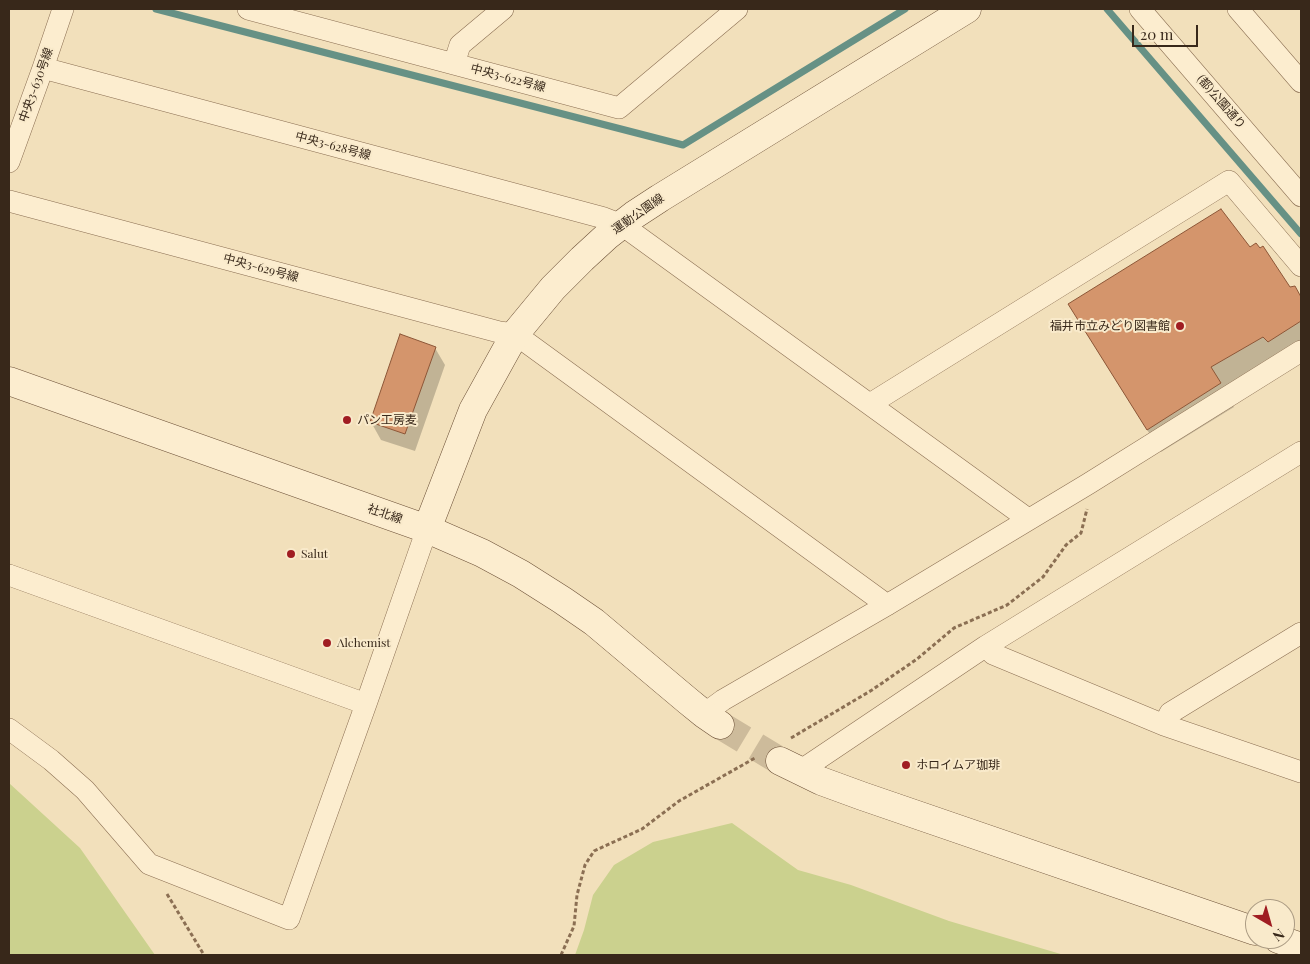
<!DOCTYPE html>
<meta charset="utf-8">
<style>
body{margin:0}
#map{position:relative;width:1310px;height:964px;overflow:hidden;background:#f2e0bb;font-family:"Playfair Display",serif}
canvas{display:block}
.frame{position:absolute;inset:0;border:10px solid #38281a;pointer-events:none}
.north{position:absolute;left:1245px;top:899px;width:50px;height:50px;box-sizing:border-box;background:#f9eacb;border:1px solid #ac9c84;border-radius:50%;rotate:142deg;font-size:14px;font-weight:700;line-height:20px;text-align:center;color:#38281a}
.north::after{content:'';display:block;margin:auto;width:18px;height:22px;background:#a01d22;clip-path:polygon(50% 0,100% 100%,50% 72%,0 100%)}
.scale{position:absolute;left:1132px;top:25px;width:66px;height:22px;box-sizing:border-box;border:2px solid #38281a;border-top:0;padding-left:6px;font-size:15px;line-height:18px;white-space:nowrap;color:#38281a;-webkit-text-stroke:4px #f9eacb;paint-order:stroke}
</style>
<div id="map">
<canvas width="1310" height="964"></canvas>
<div class="frame"></div>
<div class="north">N</div>
<div class="scale">20 m</div>
</div>
<script>
const ctx = document.querySelector('canvas').getContext('2d');
ctx.lineJoin = 'round';
function paint(path, color) { ctx.fillStyle = color; ctx.fill(path, 'evenodd'); }
const poly = rows => new Path2D(rows.map(r => 'M' + r).join(''));
function stroke(path, color, width, dash) { ctx.strokeStyle = color; ctx.lineWidth = width; ctx.lineCap = dash ? 'butt' : 'round'; ctx.setLineDash(dash || []); ctx.stroke(path); }
function label(font, color, halo, rows, align = 'center') {
  ctx.font = font + ' "Playfair Display","Noto Sans JP",serif'; ctx.lineWidth = 4; ctx.setLineDash([]); ctx.textBaseline = 'middle'; ctx.strokeStyle = halo; ctx.fillStyle = color; for (const [text, x, y, turn = 0] of rows) {
    ctx.save(); ctx.translate(x, y); ctx.rotate((+turn || 0) * Math.PI / 180); ctx.textAlign = isNaN(turn) ? turn : align; if (halo) ctx.strokeText(text, 0, 0); ctx.fillText(text, 0, 0); ctx.restore();
  }
}
const green = poly([
 [9,783,80,848,155,955,9,955],
 [732,823,798,870,851,885,949,921,1064,955,575,955,584,930,593,895,614,865,653,842]
]);
const shadow = poly([
 [1250,249,1289,289,1294,287,1301,299,1301,353,1224,390,1234,407,1161,452,1083,328],
 [435,348,445,365,415,451,381,440,371,422]
]);
const stream = poly([
 [156,9,683,145,905,9],
 [1107,9,1301,234]
]);
const building = poly([
 [1221,209,1250,247,1256,243,1260,248,1263,246,1290,287,1295,286,1301,297,1301,321,1268,342,1263,337,1211,367,1221,383,1147,430,1068,304,1221,209],
 [400,334,436,347,405,434,370,422,400,334]
]);
const secondaryTunnel = poly([
 [720,725,780,761]
]);
const path = poly([
 [791,738,872,690,917,659,954,628,1007,605,1043,577,1066,545,1081,533,1087,509],
 [167,894,204,955],
 [561,955,574,926,577,895,585,865,594,851,642,829,679,801,755,758]
]);
const street = poly([
 [248,9,619,108,737,9],
 [1140,9,1301,196],
 [1238,9,1301,82],
 [454,64,460,45,503,9],
 [43,68,604,218,622,225,1028,519],
 [9,162,43,68,63,9],
 [9,201,499,332,515,334,887,605],
 [870,404,1229,181,1301,266],
 [9,575,366,704],
 [986,646,993,654,1164,725,1301,772],
 [704,714,723,700,887,605,1088,484,1301,351],
 [1164,725,1170,713,1301,633],
 [9,729,51,760,85,790,149,864,289,919,366,704,427,529],
 [800,771,986,646,1301,452]
]);
const secondary = poly([
 [9,381,427,529,482,553,521,574,562,600,594,622,688,701,704,714,720,725],
 [427,529,473,410,515,334,553,288,582,259,607,236,634,215,660,198,967,9],
 [780,761,821,781,862,796,1255,931],
 [1278,939,1301,947]
]);
const markers = [
 [1180,326,5,"#a01d22"],
 [347,420,5,"#a01d22"],
 [291,554,5,"#a01d22"],
 [327,643,5,"#a01d22"],
 [906,765,5,"#a01d22"]
];
const streetNames = [
 ["中央3-622号線",508,78,15],
 ["中央3-630号線",36,85,-70],
 ["(都)公園通り",1221,102,49],
 ["中央3-628号線",333,146,15],
 ["運動公園線",638,214,-35],
 ["中央3-629号線",261,268,15],
 ["社北線",385,514,19]
];
const poiNames = [
 ["福井市立みどり図書館",1170,326,"right"],
 ["パン工房麦",357,420],
 ["Salut",301,554],
 ["Alchemist",337,643],
 ["ホロイムア珈琲",916,765]
];
paint(green, '#cbd18e');
paint(shadow, '#0003');
stroke(stream, '#669185', 7);
paint(building, '#d4956c');
stroke(building, '#8c5637', 1);
stroke(secondaryTunnel, '#cdbb9b', 28, [28, 14]);
stroke(street, '#8b6f53', 22);
stroke(secondary, '#6c5037', 29);
stroke(path, '#8b6f53', 3, [4, 2.5]);
stroke(street, '#fcedcf', 21);
stroke(secondary, '#fcedcf', 28);
for (const [x, y, r, color] of markers) { const dot = new Path2D(); dot.arc(x, y, r, 0, 2 * Math.PI); ctx.fillStyle = color; ctx.fill(dot); stroke(dot, '#f9eacb', 2); }
label('12px', '#38281a', '#f9eacb', streetNames);
label('12px', '#38281a', '#f9eacb', poiNames, 'left');
</script>
